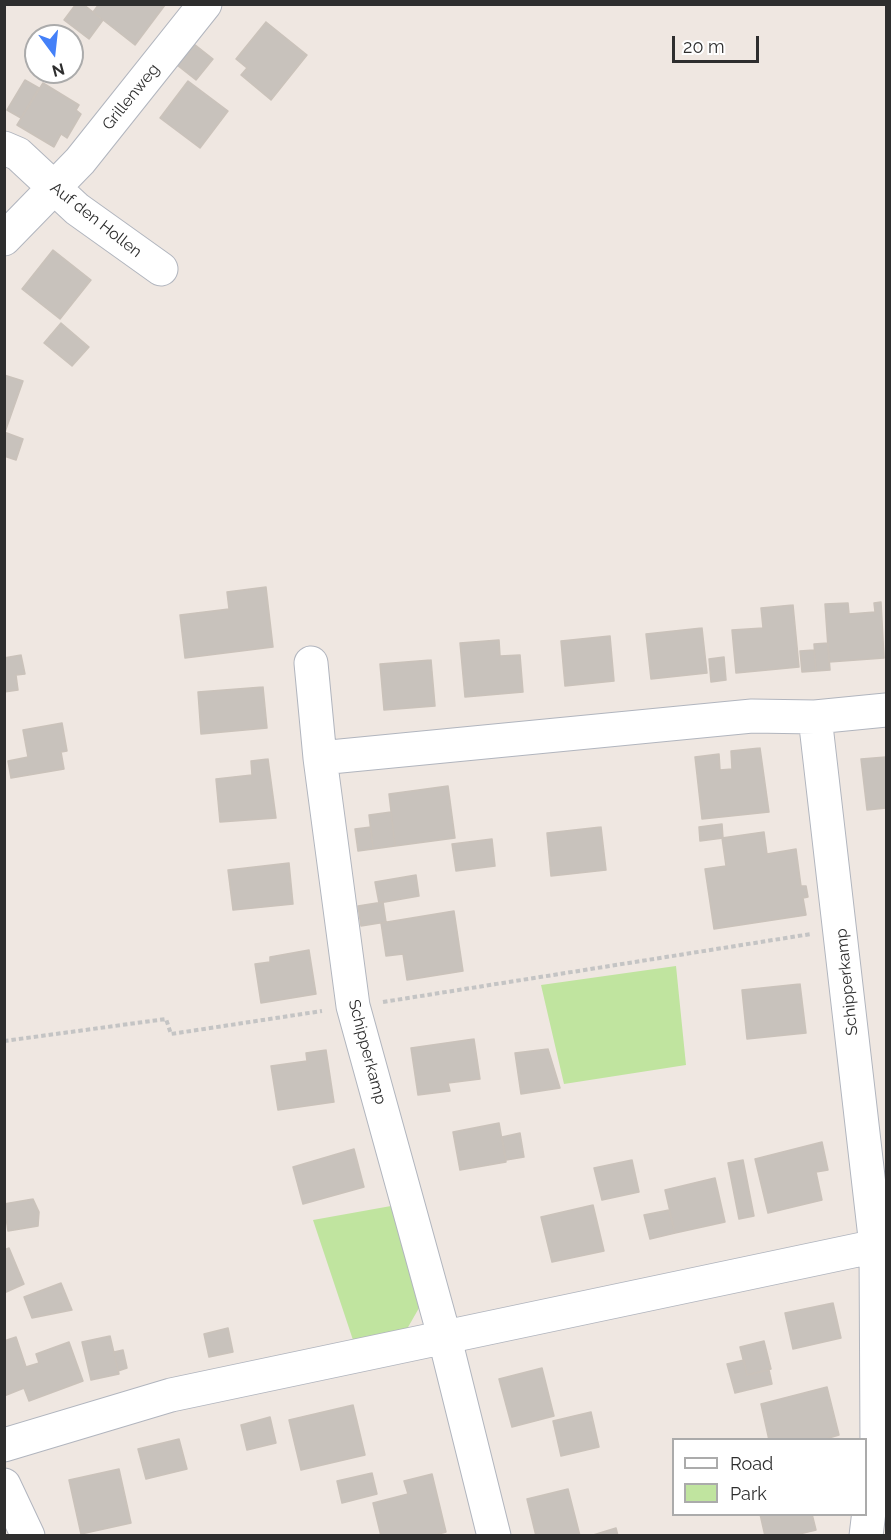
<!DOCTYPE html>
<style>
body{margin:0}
#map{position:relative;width:891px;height:1540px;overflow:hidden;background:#efe7e1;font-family:Raleway,sans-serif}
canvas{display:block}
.frame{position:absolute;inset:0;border:6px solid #2e2e2e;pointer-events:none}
.legend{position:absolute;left:672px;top:1438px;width:195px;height:78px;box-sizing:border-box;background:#fff;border:2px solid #ababab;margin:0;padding:8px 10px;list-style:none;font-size:18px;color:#2e2e2e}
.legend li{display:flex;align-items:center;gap:12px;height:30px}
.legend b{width:30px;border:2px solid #ababab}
.north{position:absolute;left:24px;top:24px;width:60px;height:60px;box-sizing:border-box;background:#fff;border:2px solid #ababab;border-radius:50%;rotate:165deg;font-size:16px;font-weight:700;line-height:24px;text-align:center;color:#2e2e2e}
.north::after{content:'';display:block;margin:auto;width:21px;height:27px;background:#4480f8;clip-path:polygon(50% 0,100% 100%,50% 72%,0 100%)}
.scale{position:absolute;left:672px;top:36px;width:87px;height:27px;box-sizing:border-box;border:3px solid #2e2e2e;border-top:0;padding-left:8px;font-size:18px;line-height:21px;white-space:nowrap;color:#2e2e2e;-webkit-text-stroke:4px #fff;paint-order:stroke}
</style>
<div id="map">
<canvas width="891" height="1540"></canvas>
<div class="frame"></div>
<ul class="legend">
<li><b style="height:8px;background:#fff"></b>Road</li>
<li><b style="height:16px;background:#c0e49f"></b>Park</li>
</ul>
<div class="north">N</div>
<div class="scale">20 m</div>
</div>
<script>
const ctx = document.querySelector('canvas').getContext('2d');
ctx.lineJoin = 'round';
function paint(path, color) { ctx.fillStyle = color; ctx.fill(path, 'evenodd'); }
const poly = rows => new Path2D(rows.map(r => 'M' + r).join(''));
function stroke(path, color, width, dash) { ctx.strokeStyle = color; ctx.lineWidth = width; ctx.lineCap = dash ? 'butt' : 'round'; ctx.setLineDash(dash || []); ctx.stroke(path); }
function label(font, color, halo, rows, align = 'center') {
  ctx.font = font + ' Raleway,sans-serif'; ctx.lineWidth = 5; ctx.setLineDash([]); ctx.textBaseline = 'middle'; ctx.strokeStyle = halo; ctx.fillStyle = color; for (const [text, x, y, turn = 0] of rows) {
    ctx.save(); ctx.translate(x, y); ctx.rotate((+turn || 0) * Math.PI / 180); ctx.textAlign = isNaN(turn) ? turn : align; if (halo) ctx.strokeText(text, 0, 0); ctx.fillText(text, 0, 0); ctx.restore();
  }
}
const green = poly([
 [676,966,686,1065,564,1084,541,985],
 [391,1206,419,1308,407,1329,353,1340,313,1220]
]);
const building = poly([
 [76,4,83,4,103,20,89,39,64,20,76,4],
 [99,4,164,4,165,5,135,45,93,12,99,4],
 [266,22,307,55,271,100,241,75,247,68,236,59,266,22],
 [194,44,213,59,196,80,177,65,194,44],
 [25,80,39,88,21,118,7,110,25,80],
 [188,81,228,111,200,148,160,118,188,81],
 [43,83,79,105,76,110,81,114,67,138,61,134,54,147,17,125,43,83],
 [53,250,91,280,60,319,22,289,53,250],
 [61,323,89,347,72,366,44,343,61,323],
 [4,375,23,381,5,432,4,432,4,375],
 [4,432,23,439,16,460,4,456,4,432],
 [266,587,273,647,185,658,180,615,229,609,227,592,266,587],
 [881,602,884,658,829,662,825,604,848,603,849,614,875,612,874,603,881,602],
 [793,605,799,667,736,673,732,630,763,628,761,608,793,605],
 [702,628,707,673,651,679,646,634,702,628],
 [610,636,614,681,565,686,561,641,610,636],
 [499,640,500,656,520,655,523,692,465,697,460,643,499,640],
 [828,643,830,670,816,671,814,644,828,643],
 [814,650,816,671,802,672,800,651,814,650],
 [21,655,25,674,16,675,18,690,4,692,4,658,21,655],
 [724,657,726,680,711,682,709,659,724,657],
 [431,660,435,706,384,710,380,664,431,660],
 [263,687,267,728,201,734,198,692,263,687],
 [62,723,67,751,61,752,64,769,11,778,8,761,28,757,23,730,62,723],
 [760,748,769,812,702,819,695,757,719,754,720,770,732,769,731,751,760,748],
 [886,757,886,808,867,810,861,759,886,757],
 [268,759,276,818,220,822,216,779,252,775,251,761,268,759],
 [448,786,455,838,395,846,389,794,448,786],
 [391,812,395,846,373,849,369,815,391,812],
 [722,824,723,838,700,841,699,827,722,824],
 [371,827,373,849,358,851,355,829,371,827],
 [601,827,606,870,551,876,547,833,601,827],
 [764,832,767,854,796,849,801,886,806,886,808,897,803,898,806,915,714,929,705,869,726,866,722,838,764,832],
 [492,839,495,866,456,871,452,844,492,839],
 [289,863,293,904,233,910,228,870,289,863],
 [416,875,419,896,379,903,375,882,416,875],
 [383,902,386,922,361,926,358,906,383,902],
 [454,911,463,971,407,980,403,954,386,956,381,923,454,911],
 [309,950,316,994,261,1003,255,964,270,962,270,957,309,950],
 [800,984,806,1033,747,1039,742,990,800,984],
 [474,1039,480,1079,448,1083,450,1091,418,1095,411,1048,474,1039],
 [548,1049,560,1088,521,1094,515,1053,548,1049],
 [326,1050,334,1102,278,1110,271,1066,307,1061,306,1053,326,1050],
 [499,1123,506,1162,460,1170,453,1132,499,1123],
 [520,1133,524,1157,506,1160,502,1137,520,1133],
 [822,1142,828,1170,816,1172,822,1200,768,1213,755,1159,822,1142],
 [354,1149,364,1187,303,1204,293,1167,354,1149],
 [632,1160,639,1192,602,1200,594,1168,632,1160],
 [743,1160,754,1216,739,1219,728,1163,743,1160],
 [715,1178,725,1222,675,1233,665,1190,715,1178],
 [33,1199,39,1212,38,1226,8,1231,4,1204,33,1199],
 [593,1205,604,1251,552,1262,541,1217,593,1205],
 [669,1210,675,1233,650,1239,644,1215,669,1210],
 [9,1248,24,1284,4,1293,4,1250,9,1248],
 [61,1283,72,1310,32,1318,24,1297,61,1283],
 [833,1303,841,1338,793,1349,785,1313,833,1303],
 [228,1328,233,1352,209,1357,204,1334,228,1328],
 [110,1336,119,1374,91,1380,82,1342,110,1336],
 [16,1337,26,1367,39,1363,36,1354,69,1342,83,1381,29,1401,24,1388,4,1396,4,1341,16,1337],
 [764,1341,771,1369,747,1375,740,1347,764,1341],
 [123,1350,127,1368,118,1371,114,1352,123,1350],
 [744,1360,747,1375,769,1370,772,1384,735,1393,727,1364,744,1360],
 [542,1368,554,1416,512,1427,499,1379,542,1368],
 [827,1387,839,1435,822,1440,769,1440,761,1404,827,1387],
 [353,1405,365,1455,301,1470,289,1420,353,1405],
 [591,1412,599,1447,561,1456,553,1421,591,1412],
 [270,1417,276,1443,247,1450,241,1425,270,1417],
 [179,1439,187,1469,146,1479,138,1449,179,1439],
 [119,1469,131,1523,81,1534,69,1480,119,1469],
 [372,1473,377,1494,342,1503,337,1481,372,1473],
 [432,1474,446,1532,431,1536,381,1536,373,1503,408,1494,404,1481,432,1474],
 [568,1489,580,1536,536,1536,527,1499,568,1489],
 [760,1514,812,1514,816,1530,791,1536,765,1536,760,1514],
 [616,1528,618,1536,590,1536,616,1528]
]);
const path = poly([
 [383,1002,811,934],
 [4,1041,166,1019,171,1034,322,1011]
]);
const minor = poly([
 [4,148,18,154,77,209,161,269],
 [4,239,80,161,205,4],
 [311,663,320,758],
 [815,717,886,710],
 [4,1445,171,1395,886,1244],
 [4,1485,28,1536],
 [494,1536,445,1339,353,1006,320,758,752,716,815,717,876,1246,877,1445,866,1536]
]);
const streetNames = [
 ["Grillenweg",131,97,-51],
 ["Auf den Hollen",96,220,38],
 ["Schipperkamp",847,982,-96],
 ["Schipperkamp",367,1052,75]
];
paint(green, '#c0e49f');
paint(building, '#c8c2bc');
stroke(building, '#cac2ba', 1.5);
stroke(minor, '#b1b5be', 35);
stroke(path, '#c4c4c4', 4, [4.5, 3]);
stroke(minor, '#fff', 33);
label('16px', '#2e2e2e', '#fff', streetNames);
</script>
